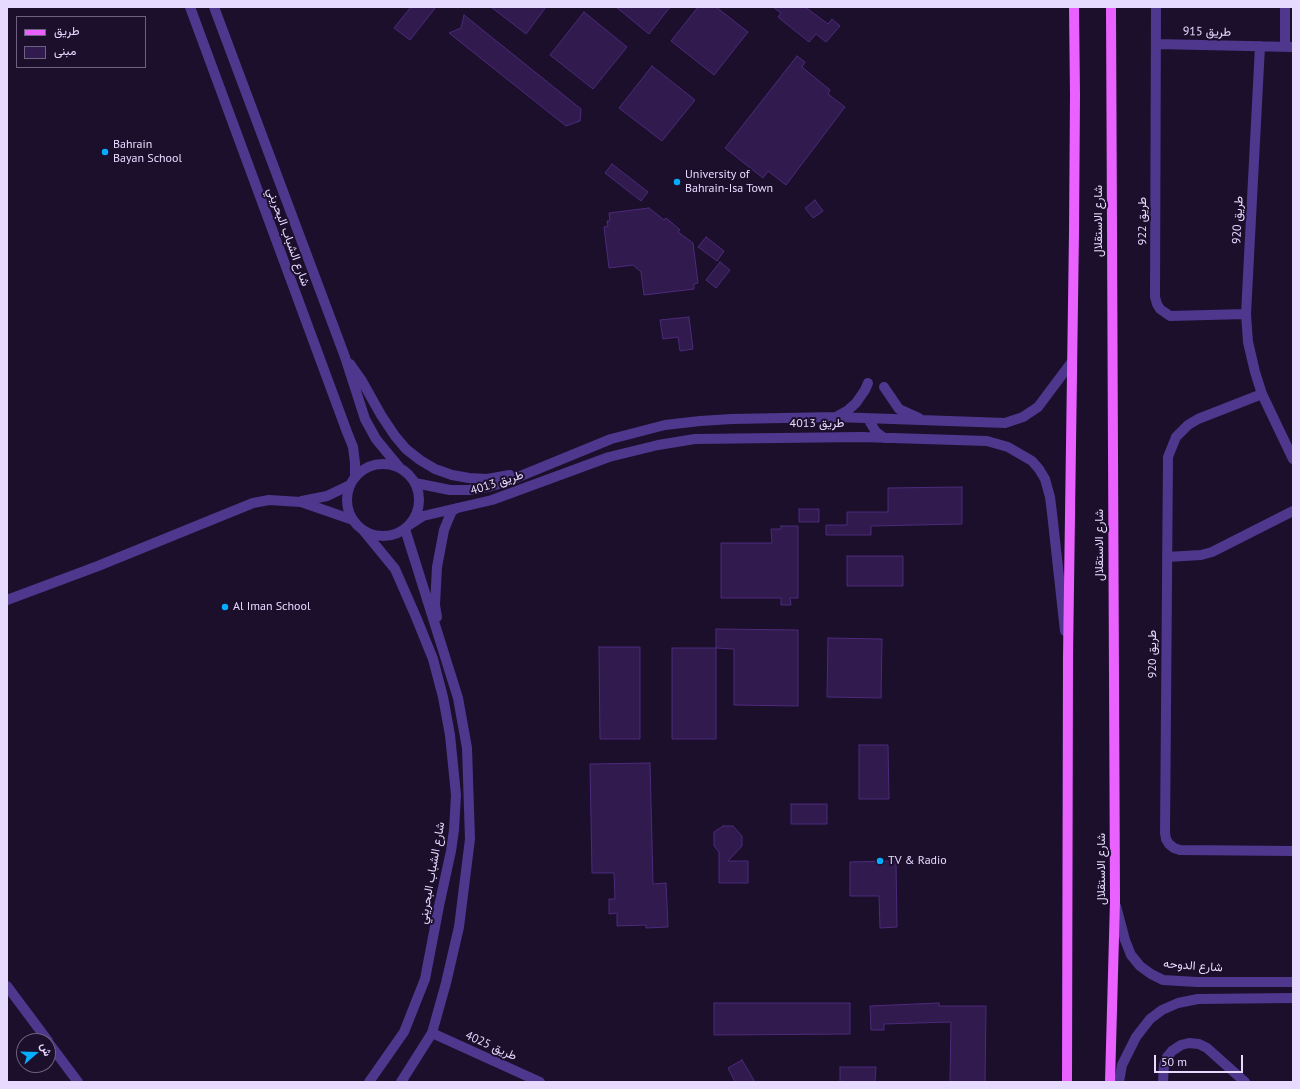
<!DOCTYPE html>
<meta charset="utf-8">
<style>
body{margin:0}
#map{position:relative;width:1300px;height:1089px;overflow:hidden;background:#1b0f2c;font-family:"PT Sans",Vazirmatn,sans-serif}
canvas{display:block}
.frame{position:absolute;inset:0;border:8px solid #e7daff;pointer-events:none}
.legend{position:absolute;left:16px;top:16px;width:130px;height:52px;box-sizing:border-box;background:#1b0f2c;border:1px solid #6d6080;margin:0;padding:5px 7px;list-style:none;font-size:12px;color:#e7daff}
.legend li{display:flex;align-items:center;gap:8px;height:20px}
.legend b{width:20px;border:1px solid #6d6080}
.north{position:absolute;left:16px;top:1033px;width:40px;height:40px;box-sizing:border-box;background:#1b0f2c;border:1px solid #6d6080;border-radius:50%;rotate:70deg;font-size:11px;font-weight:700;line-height:16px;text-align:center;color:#e7daff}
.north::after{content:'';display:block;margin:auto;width:14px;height:18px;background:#06acff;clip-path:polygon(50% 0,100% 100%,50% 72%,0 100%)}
.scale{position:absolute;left:1154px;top:1055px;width:89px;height:18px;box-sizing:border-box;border:2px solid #e7daff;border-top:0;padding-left:5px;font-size:12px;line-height:14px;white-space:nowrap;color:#e7daff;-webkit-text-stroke:3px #1b0f2c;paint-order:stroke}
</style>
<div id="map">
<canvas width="1300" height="1089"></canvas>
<div class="frame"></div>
<ul class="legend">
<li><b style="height:5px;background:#e961ff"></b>طريق</li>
<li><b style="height:11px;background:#311a4e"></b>مبنى</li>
</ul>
<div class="north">ش</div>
<div class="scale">50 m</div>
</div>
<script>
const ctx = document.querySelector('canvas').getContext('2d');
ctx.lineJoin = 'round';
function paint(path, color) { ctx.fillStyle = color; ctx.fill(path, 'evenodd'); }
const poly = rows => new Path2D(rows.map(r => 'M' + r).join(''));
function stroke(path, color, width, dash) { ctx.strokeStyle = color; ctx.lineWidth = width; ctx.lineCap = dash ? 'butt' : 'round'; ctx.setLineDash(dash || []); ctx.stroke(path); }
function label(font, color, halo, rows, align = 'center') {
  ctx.font = font + ' "PT Sans",Vazirmatn,sans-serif'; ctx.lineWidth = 4; ctx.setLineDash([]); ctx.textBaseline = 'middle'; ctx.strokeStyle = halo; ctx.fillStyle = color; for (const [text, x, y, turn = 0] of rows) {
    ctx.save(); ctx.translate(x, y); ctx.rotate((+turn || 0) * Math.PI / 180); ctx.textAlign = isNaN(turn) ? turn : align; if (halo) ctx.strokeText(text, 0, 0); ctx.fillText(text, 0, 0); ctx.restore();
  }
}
const building = poly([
 [411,7,436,7,410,40,394,28,411,7],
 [491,7,546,7,526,34,491,7],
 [616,7,670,7,649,34,616,7],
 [698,7,716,7,748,32,714,75,671,41,698,7],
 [773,7,805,7,828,24,832,19,840,26,826,42,816,34,809,42,778,17,781,13,773,7],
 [584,12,627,47,593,89,550,55,584,12],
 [464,15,581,109,580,121,566,126,449,33,461,28,464,15],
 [797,56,805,62,802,67,830,90,828,94,845,107,786,185,768,171,763,178,725,148,797,56],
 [652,66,695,100,662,141,619,108,652,66],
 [612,164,648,192,641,201,605,173,612,164],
 [815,200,823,211,813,218,805,208,815,200],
 [649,208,664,220,666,218,672,223,680,230,678,232,693,243,698,283,694,284,694,289,644,295,641,272,633,265,609,268,604,227,608,226,607,221,610,221,609,213,649,208],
 [706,237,724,251,717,261,698,247,706,237],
 [720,262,730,270,716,288,706,280,720,262],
 [689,317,693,349,680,351,678,337,663,339,660,320,689,317],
 [962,487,962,524,871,526,871,535,826,535,826,525,847,525,847,512,888,512,888,488,962,487],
 [799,509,819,509,819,522,799,522,799,509],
 [781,526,798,526,798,598,790,598,791,605,781,605,781,598,721,598,721,543,772,543,771,529,781,529,781,526],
 [847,556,903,556,903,586,847,586,847,556],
 [716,629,798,630,798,706,734,705,734,649,716,648,716,629],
 [828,638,882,639,881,698,827,697,828,638],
 [599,647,640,647,640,739,600,739,599,647],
 [672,648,716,648,716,739,672,739,672,648],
 [859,745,888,745,889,799,859,799,859,745],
 [650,763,653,884,666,883,668,927,646,928,646,925,617,926,617,913,609,914,609,899,615,899,614,873,592,873,590,764,650,763],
 [791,804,827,804,827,824,791,824,791,804],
 [723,826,733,826,742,836,742,846,728,861,748,861,748,883,719,883,719,852,714,846,714,832,723,826],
 [896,861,897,927,880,928,879,896,850,896,850,862,896,861],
 [714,1003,850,1003,850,1034,714,1035,714,1003],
 [939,1003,939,1006,986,1006,985,1082,950,1082,951,1022,884,1024,884,1030,871,1030,870,1006,939,1003],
 [742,1060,755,1082,735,1082,728,1068,742,1060],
 [840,1067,876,1067,875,1082,840,1082,840,1067]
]);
const minor = poly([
 [1156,7,1155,297,1157,304,1160,309,1170,316,1246,314],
 [1156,44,1293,47],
 [1260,46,1246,314,1248,342,1255,372,1262,394,1293,459],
 [1285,47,1285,7],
 [1262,394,1198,419,1188,425,1176,437,1168,457,1165,833,1166,839,1169,844,1174,848,1180,850,1293,851],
 [302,501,327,496,350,485],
 [1167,557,1201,555,1212,552,1293,511],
 [7,600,98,566,253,503,269,500,301,502,353,520],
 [7,986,48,1041],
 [432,1033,540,1082],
 [48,1042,78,1082],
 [1163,1082,1164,1065,1167,1057,1172,1051,1181,1045,1189,1043,1199,1044,1207,1048,1245,1082]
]);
const tertiary = poly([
 [190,7,347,432,353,447,355,463,355,476],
 [214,7,345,357,365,419,376,439,399,467],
 [350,364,362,381,381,415,395,436,406,449,420,460,435,469,452,475,469,478,487,479,510,475],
 [884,387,899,409,919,418],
 [836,417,847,411,856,403,865,390,868,383],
 [868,419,876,432,884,438],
 '347 500a36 36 0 1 1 72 0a36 36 0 1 1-72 0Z',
 [415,483,450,490,469,490,488,487,506,482,611,439,665,425,700,421,732,419,836,417,1005,423,1023,417,1038,407,1071,363],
 [409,525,423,516,492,500,609,457,658,445,695,439,861,437,987,441,1008,447,1032,461,1039,469,1045,479,1050,497,1052,513,1065,631],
 [363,530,395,569,416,617,433,659,443,697,450,735,456,795,454,830,451,851,439,906,425,979,404,1032,369,1082],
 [437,617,435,605,437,567,444,530,448,520,452,511,457,508],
 [1116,906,1125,940,1131,955,1140,966,1151,974,1163,980,1197,982,1293,982],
 [401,1082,432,1033,446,983,459,927,470,839,467,748,458,698,405,529],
 [1119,1082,1122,1065,1136,1037,1150,1019,1162,1010,1178,1003,1198,999,1293,998]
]);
const primary = poly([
 [1067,1082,1068,657,1074,232,1075,95,1074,7],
 [1110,1082,1115,901,1111,7]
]);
const markers = [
 [105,152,4,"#06acff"],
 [677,182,4,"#06acff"],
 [225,607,4,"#06acff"],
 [880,861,4,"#06acff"]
];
const streetNames = [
 ["طريق 915",1207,32,1],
 ["طريق 920",1238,220,-87],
 ["شارع الاستقلال",1099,221,-90],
 ["طريق 922",1143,221,-90],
 ["شارع الشباب البحريني",288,237,70],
 ["طريق 4013",817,424],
 ["طريق 4013",497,483,-18],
 ["شارع الاستقلال",1100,545,-90],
 ["طريق 920",1153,654,-90],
 ["شارع الاستقلال",1102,869,-90],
 ["شارع الشباب البحريني",432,873,-80],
 ["شارع الدوحه",1193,966,4],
 ["طريق 4025",491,1046,24]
];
const poiNames = [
 ["Bahrain",113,145],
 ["Bayan School",113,159],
 ["University of",685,175],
 ["Bahrain-Isa Town",685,189],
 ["Al Iman School",233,607],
 ["TV & Radio",888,861]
];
paint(building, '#311a4e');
stroke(building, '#4d2a7b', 1);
stroke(minor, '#4f378d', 10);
stroke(tertiary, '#4f378d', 10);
stroke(primary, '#e961ff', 10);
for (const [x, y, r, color] of markers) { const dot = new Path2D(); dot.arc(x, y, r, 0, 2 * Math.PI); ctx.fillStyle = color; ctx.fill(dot); stroke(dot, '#1b0f2c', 1.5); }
label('12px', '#e7daff', '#1b0f2c', streetNames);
label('12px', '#e7daff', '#1b0f2c', poiNames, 'left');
</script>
